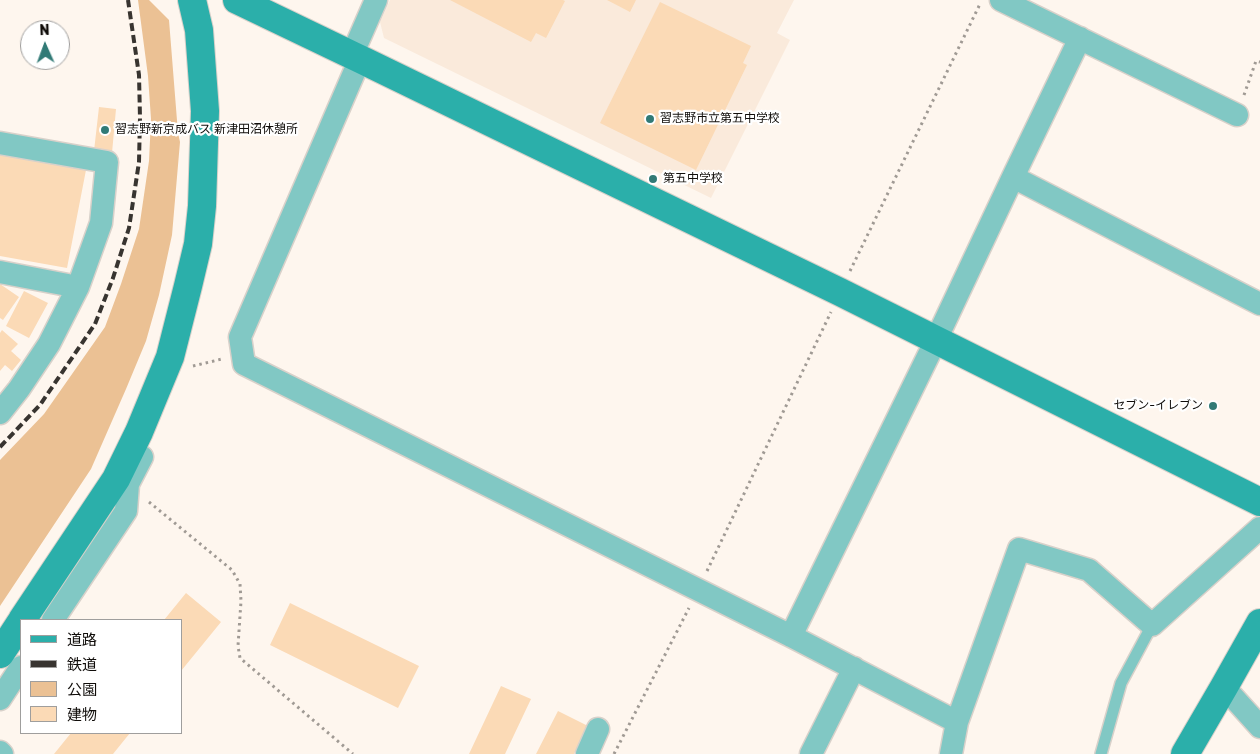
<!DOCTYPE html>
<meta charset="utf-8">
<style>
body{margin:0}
#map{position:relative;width:1260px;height:754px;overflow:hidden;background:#fef6ee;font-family:Rubik,"Noto Sans JP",sans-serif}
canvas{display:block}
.legend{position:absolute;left:20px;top:619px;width:162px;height:115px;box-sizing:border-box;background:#fff;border:1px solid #9f9e9d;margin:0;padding:6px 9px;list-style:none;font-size:15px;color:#100d0a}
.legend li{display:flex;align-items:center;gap:10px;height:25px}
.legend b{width:25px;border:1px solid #9f9e9d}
.north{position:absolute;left:20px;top:20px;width:50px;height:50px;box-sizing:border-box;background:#fff;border:1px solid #9f9e9d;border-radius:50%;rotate:358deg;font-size:14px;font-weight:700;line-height:20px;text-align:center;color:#100d0a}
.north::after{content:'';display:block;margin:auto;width:18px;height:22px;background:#317a76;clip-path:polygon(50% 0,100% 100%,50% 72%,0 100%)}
</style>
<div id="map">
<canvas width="1260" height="754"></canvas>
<ul class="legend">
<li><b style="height:6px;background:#2bafaa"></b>道路</li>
<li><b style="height:6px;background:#383430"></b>鉄道</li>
<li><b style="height:14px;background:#ebc194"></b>公園</li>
<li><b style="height:14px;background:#fbdab6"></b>建物</li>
</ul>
<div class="north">N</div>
</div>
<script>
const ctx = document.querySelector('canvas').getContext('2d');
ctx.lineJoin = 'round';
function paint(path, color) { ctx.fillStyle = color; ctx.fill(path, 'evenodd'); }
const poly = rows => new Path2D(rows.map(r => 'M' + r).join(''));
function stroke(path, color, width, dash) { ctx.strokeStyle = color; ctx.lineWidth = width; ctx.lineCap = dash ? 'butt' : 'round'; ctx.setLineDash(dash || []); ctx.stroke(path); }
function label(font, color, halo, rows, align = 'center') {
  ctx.font = font + ' Rubik,"Noto Sans JP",sans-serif'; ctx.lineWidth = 4.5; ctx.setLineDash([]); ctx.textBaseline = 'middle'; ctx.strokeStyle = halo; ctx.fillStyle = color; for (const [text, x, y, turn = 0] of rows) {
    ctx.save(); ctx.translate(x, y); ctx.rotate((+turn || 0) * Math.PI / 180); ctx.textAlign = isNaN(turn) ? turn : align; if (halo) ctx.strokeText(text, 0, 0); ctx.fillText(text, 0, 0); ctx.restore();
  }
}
const built = poly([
 [390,0,794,0,777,33,790,40,711,198,384,38,380,22]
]);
const green = poly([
 [138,0,149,0,169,20,178,133,180,142,172,235,159,295,146,341,126,389,91,469,0,606,0,460,44,414,105,327,121,284,139,229,149,161,151,119,148,76]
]);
const building = poly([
 [450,0,563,0,565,1,546,38,536,33,531,42],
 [607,0,636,0,630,12],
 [660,2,751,46,743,63,747,65,696,170,600,123],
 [99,107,116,109,112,153,94,151],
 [0,155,86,170,67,268,0,256],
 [0,284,19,297,3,320,0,318],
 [24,291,48,303,29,338,6,326],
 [2,330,18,344,11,351,21,360,12,371,5,365,0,371,0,333],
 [186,593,221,622,181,671,181,620,164,620],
 [290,603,419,666,398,708,270,645],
 [501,686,531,699,505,754,469,754],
 [558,711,588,726,574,754,536,754],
 [71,733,130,733,113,754,54,754]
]);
const path = poly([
 [1244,95,1256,61,1260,62],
 [850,271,980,4],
 [193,366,222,359],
 [149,502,232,570,240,584,241,601,238,646,240,658,353,754],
 [707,571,831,312],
 [614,754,689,608]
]);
const lane = poly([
 [1101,754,1121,683,1152,625]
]);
const street = poly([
 [1001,0,1237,115],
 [352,55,376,0],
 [360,59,240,337,244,364,791,636,957,722],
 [0,143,107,162,101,223,78,287,49,344,19,389,0,413],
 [1013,177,1260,304],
 [0,272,78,287],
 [53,620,126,511,128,484,142,457],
 [791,636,936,340,1013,177,1080,38],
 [1224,687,1260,727],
 [0,699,21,667],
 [0,752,2,754],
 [587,754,598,729],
 [811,754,854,668],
 [951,754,957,722,1019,549,1089,570,1152,625,1260,528]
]);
const secondary = poly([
 [237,0,360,59,840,292,1260,502],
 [22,620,116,479,139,432,170,357,188,286,198,244,202,206,205,111,199,30,192,0],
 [0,654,21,622],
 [1185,754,1224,687,1260,623]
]);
const rail = poly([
 [0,447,40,405,95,324,113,278,129,228,139,162,140,118,139,75,128,0]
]);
const markers = [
 [650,119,5,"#317a76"],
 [105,130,5,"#317a76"],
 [653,179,5,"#317a76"],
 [1213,406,5,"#317a76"]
];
const poiNames = [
 ["習志野市立第五中学校",660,119],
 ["習志野新京成バス 新津田沼休憩所",115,130],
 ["第五中学校",663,179],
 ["セブン-イレブン",1203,406,"right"]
];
paint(built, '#faeadb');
paint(green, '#ebc194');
paint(building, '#fbdab6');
stroke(lane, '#d8d1ca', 14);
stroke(street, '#d8d1ca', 25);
stroke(secondary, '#d8d1ca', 30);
stroke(path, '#a09a94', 3, [2.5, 4]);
stroke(lane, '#81c8c4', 11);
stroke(street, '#81c8c4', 22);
stroke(secondary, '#2bafaa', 28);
stroke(rail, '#383430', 4, [8, 4]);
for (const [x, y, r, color] of markers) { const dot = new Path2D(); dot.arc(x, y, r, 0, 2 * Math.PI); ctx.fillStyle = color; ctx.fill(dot); stroke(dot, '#fff', 2); }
label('12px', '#100d0a', '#fff', poiNames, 'left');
</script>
